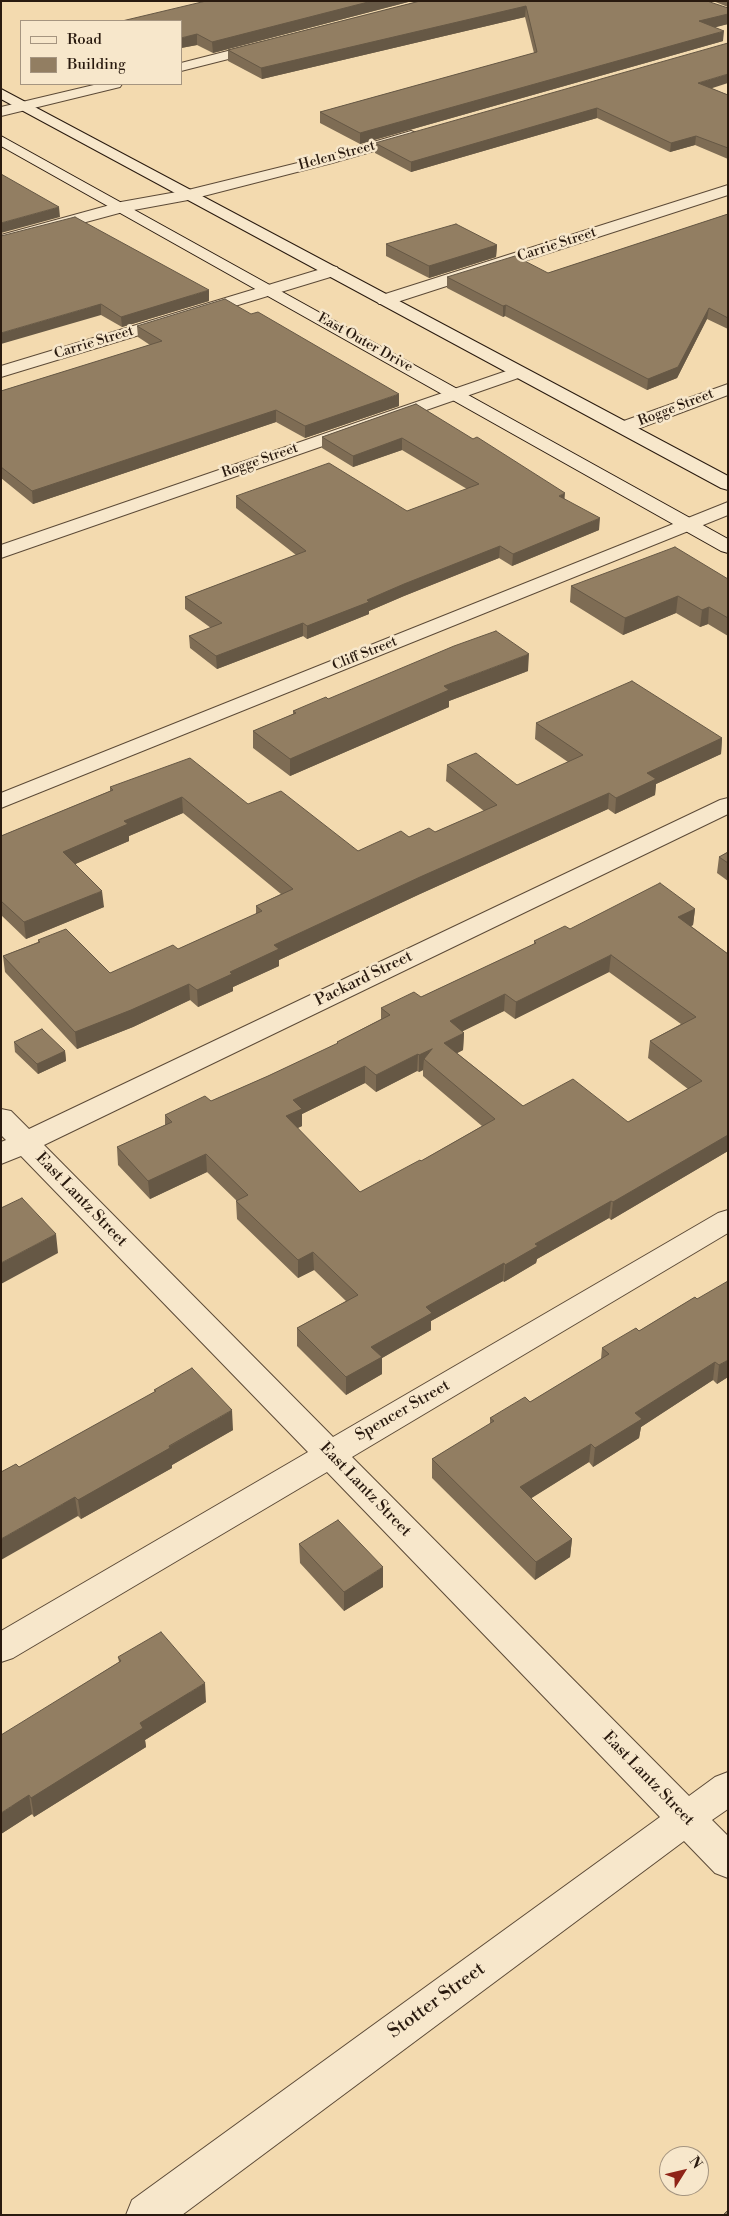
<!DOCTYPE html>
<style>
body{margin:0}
#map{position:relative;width:729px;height:2216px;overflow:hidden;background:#f3daaf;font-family:"Libre Bodoni",serif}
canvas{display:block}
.frame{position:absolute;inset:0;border:2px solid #291a0f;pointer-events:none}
.legend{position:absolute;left:20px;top:20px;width:162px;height:65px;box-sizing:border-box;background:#f7e7cb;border:1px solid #a59580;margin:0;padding:6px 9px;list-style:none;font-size:15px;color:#291a0f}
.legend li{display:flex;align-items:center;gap:10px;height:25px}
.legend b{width:25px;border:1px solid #a59580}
.north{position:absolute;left:659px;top:2146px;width:50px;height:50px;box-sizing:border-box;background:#f7e7cb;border:1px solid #a59580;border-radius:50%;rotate:54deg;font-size:14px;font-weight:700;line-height:20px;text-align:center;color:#291a0f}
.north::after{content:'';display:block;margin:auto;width:18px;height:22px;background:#8f2418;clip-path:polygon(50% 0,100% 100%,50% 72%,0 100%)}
</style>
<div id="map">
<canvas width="729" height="2216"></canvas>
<div class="frame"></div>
<ul class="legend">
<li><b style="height:6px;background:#f7e7cb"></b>Road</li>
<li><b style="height:14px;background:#927e62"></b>Building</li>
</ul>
<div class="north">N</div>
</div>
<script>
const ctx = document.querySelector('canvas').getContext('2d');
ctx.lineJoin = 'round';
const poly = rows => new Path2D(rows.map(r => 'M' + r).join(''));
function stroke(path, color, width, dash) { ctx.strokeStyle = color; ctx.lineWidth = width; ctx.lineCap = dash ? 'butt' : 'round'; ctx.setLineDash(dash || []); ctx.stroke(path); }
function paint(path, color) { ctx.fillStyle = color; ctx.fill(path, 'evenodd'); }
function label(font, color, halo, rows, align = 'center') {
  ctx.font = font + ' "Libre Bodoni",serif'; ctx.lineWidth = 5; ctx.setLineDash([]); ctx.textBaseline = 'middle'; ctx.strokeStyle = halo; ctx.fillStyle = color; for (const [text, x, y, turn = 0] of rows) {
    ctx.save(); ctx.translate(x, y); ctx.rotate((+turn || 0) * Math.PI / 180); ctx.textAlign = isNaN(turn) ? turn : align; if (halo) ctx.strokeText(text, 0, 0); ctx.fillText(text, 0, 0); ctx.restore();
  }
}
const minor = poly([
 [263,42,268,43,270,46,268,49,181,71,181,63,263,42],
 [98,84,122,84,120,87,1,116,1,107,98,84],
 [411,131,416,133,419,136,416,139,332,163,188,200,123,212,1,245,1,235,121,202,188,190,322,157,411,131],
 [728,185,728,195,391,304,379,304,376,300,379,296,728,185],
 [331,266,337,267,339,271,337,275,1,377,1,366,331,266],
 [518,367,524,368,527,372,524,376,1,558,1,545,518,367],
 [728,384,728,395,632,431,625,433,618,431,616,427,618,423,728,384],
 [728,502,728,515,1,808,1,793,728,502],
 [728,798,728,814,44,1145,333,1437,718,1213,728,1210,728,1233,352,1457,689,1796,715,1777,728,1772,728,1809,712,1820,728,1836,728,1878,715,1873,684,1841,182,2215,126,2215,132,2200,660,1817,327,1472,13,1658,1,1662,1,1631,308,1452,21,1156,1,1164,1,1142,6,1140,1,1135,1,1109,11,1111,29,1129,720,800,728,798]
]);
const secondary = poly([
 [1,89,728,476,728,490,721,488,1,99,1,89],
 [1,136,728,539,728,553,721,551,1,146,1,136]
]);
const wall = poly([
 [204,1,412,1,213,53,197,45,181,48],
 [420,1,728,8,728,24,714,27,723,41,360,144,320,123,320,112,534,53,525,17,262,79,228,61,228,50],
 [713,1,728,1,728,7],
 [711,88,728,95,728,159,695,145,670,152,597,118,411,172,375,153,375,143],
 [728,214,728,329,707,319,677,378,647,390,505,316,503,317,447,288,447,277,548,273],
 [1,236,209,301,122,327,101,315],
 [386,244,497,245,496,257,429,278,386,256],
 [137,326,399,406,305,438,276,422,33,504,1,478,1,391,150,345,138,337],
 [416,404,565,499,599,530,512,566,499,558,404,596,369,611,369,614,307,639,303,636,217,669,190,648,189,636,211,628,185,609,185,597,296,555,236,508,236,496,407,511,467,489,402,450,353,467,322,448,322,437],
 [728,579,728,636,708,624,700,627,676,613,623,635,570,602,571,586],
 [528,671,449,701,449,707,290,776,253,748,253,731,293,714,293,711,328,699],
 [536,723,722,738,721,754,656,784,655,795,615,814,608,809,420,894,279,960,279,966,233,987,233,991,198,1007,190,1000,133,1027,77,1049,5,972,3,956,38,942,38,940,110,973,178,949,256,914,256,906,281,894,183,813,129,836,129,841,75,864,104,907,26,939,1,915,1,836,110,791,110,787,248,804,358,851,409,837,435,832,484,811,446,781,447,765,517,785,568,762,535,739],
 [728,852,728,881,717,873,719,857],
 [695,909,693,925,691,926,728,954,728,1151,611,1220,609,1218,537,1259,536,1263,504,1282,503,1281,431,1321,431,1330,382,1358,382,1374,346,1395,297,1346,297,1328,346,1301,314,1270,298,1278,237,1219,236,1201,237,1201,207,1172,150,1199,118,1165,117,1147,165,1125,165,1115,211,1101,268,1076,337,1044,337,1042,381,1019,381,1008,421,997,534,944,534,941,570,929],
 [609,972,681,1024,650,1041,648,1058,688,1089,628,1122,523,1106,457,1053,463,1050,464,1033,462,1031,504,1011,515,1019],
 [423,1070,423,1076,482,1126,421,1161,360,1192,297,1128,302,1126,302,1114,365,1083,376,1092,417,1071,419,1072],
 [14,1042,65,1051,66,1061,38,1074,15,1052],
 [695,1297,728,1377,717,1384,713,1380,641,1427,639,1438,593,1467,589,1462,531,1498,572,1539,570,1557,535,1580,432,1478,432,1459,490,1424,490,1418,530,1402,601,1359,602,1348,639,1331],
 [154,1390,233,1430,172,1465,172,1468,81,1519,78,1516,19,1467,155,1392],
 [299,1544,383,1587,344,1611,300,1563],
 [118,1657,206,1702,145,1740,146,1747,34,1817,32,1814,1,1834,57,1701,119,1662]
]);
const shadedWall = poly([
 [372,1,412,1,213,53,212,42],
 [526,6,525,17,262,79,261,68],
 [728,14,728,24,698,32,699,21],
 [724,31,723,41,360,144,360,133],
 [197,34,197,45,181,48,181,38],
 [728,74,728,83,697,93,698,83],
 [597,108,597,118,411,172,411,162],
 [696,136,695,145,670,152,671,143],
 [59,207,60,217,1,233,1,223],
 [497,245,496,257,429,278,429,266],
 [209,290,209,301,122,327,121,317],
 [101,304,101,315,1,344,1,333],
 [506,305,505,316,503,317,503,306],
 [709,308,707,319,677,378,647,390,648,379],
 [399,394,399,406,305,438,305,426],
 [276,410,276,422,33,504,32,491],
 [402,438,402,450,353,467,353,456],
 [565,493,564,505,559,496],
 [600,518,599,530,512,566,513,554],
 [500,546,499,558,404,596,369,611,369,614,307,639,307,626,404,584],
 [678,596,676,613,623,635,625,618],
 [709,607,708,624,700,627,702,610],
 [303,623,303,636,217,669,216,656],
 [529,654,528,671,449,701,449,707,290,776,290,759,444,686],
 [722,738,721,754,656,784,655,795,615,814,616,798,647,773],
 [609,793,608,809,420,894,279,960,279,966,233,987,233,991,198,1007,197,990,274,945,420,877],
 [182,797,183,813,129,836,129,841,64,869,63,852,124,821],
 [102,891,104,907,26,939,24,922],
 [695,909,693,925,676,934,678,917],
 [611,955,609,972,515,1019,516,1002],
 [189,984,190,1000,133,1027,77,1049,75,1032],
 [505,994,504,1011,449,1038,450,1021],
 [464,1033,463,1050,444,1060,444,1043],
 [432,1049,424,1059,423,1070,419,1072,419,1055],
 [65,1051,66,1061,38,1074,37,1064],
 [418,1054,417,1071,376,1092,376,1075],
 [365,1066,365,1083,302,1114,302,1126,286,1134,286,1116,293,1100],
 [728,1135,728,1151,611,1220,613,1202],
 [206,1154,207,1172,150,1199,148,1181],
 [611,1201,609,1218,537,1259,536,1263,504,1282,505,1265,535,1244],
 [56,1234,58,1253,1,1284,1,1263],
 [313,1252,314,1270,298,1278,298,1260],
 [504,1263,503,1281,431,1321,431,1330,382,1358,382,1374,346,1395,346,1377,371,1347,426,1307],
 [728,1360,728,1377,717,1384,719,1365],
 [715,1362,713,1380,641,1427,639,1438,593,1467,595,1448,635,1413],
 [232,1410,233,1430,172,1465,172,1468,81,1519,78,1500],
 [591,1444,589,1462,519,1506,520,1487],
 [75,1497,78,1516,1,1560,1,1539],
 [572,1539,570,1557,535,1580,536,1562],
 [383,1567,383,1587,344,1611,344,1592],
 [205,1683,206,1702,145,1740,146,1747,34,1817,31,1798,140,1723],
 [29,1795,32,1814,1,1834,1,1813]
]);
const building = poly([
 [206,1,372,1,212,42,197,34,181,38,181,21,122,21,206,1],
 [420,1,707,1,728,8,728,14,699,21,724,31,360,133,320,112,537,52,526,6,261,68,228,50,420,1],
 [728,43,728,74,698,83,728,95,728,148,696,136,671,143,597,108,411,162,375,143,728,43],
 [1,174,59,207,1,223,1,174],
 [728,214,728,318,709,308,678,367,648,379,506,305,503,306,447,277,515,256,548,273,728,214],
 [75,217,209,290,121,317,101,304,1,333,1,236,75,217],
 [456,224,497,245,429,266,386,244,456,224],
 [225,299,251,314,258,312,399,394,305,426,276,410,32,491,1,467,1,391,162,341,137,326,225,299],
 [416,404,473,439,477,437,565,493,559,496,600,518,513,554,500,546,404,584,367,600,369,602,307,626,303,623,216,656,189,636,222,623,185,597,306,551,236,496,329,463,407,511,479,484,402,438,353,456,322,437,416,404],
 [675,547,728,579,728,618,709,607,702,610,678,596,625,618,571,586,675,547],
 [496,631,529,654,444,686,449,690,290,759,253,731,296,713,293,711,326,697,328,699,454,646,496,631],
 [632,681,722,738,647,773,656,779,616,798,609,793,420,877,274,945,279,949,230,972,232,974,197,990,189,984,131,1010,75,1032,3,956,40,942,38,940,66,929,110,973,173,945,178,949,262,911,256,906,293,889,182,797,124,821,128,824,63,852,102,891,24,922,1,901,1,836,113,790,110,787,190,758,248,804,281,791,358,851,401,831,409,837,429,828,435,832,497,805,447,765,476,753,517,785,583,755,536,723,632,681],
 [728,852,728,863,719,857,728,852],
 [660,883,695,909,678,917,728,954,728,1135,613,1202,611,1201,535,1244,538,1246,505,1265,504,1263,426,1307,432,1313,371,1347,382,1357,346,1377,297,1328,358,1295,313,1252,298,1260,236,1201,248,1195,206,1154,148,1181,117,1147,172,1122,165,1115,205,1096,211,1101,268,1076,338,1043,337,1042,390,1015,381,1008,414,992,421,997,536,943,534,941,565,926,570,929,660,883],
 [611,955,696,1017,650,1041,702,1081,628,1122,573,1079,523,1106,444,1043,464,1033,450,1021,505,994,516,1002,611,955],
 [432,1049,424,1059,495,1119,421,1161,420,1160,360,1192,286,1116,302,1109,293,1100,365,1066,376,1075,418,1054,419,1055,432,1049],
 [42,1029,65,1051,37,1064,14,1042,42,1029],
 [22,1198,56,1234,1,1263,1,1208,22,1198],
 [728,1281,728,1360,719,1365,715,1362,635,1413,642,1419,595,1448,591,1444,520,1487,572,1539,536,1562,432,1459,494,1421,490,1418,525,1397,530,1402,609,1354,602,1348,636,1328,639,1331,695,1297,697,1299,728,1281],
 [192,1368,232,1410,169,1446,170,1448,78,1500,75,1497,1,1539,1,1472,16,1464,19,1467,156,1391,154,1390,192,1368],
 [338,1520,383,1567,344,1592,299,1544,338,1520],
 [161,1632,205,1683,140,1723,143,1728,31,1798,29,1795,1,1813,1,1735,121,1661,118,1657,161,1632],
 [728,2210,728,2215,723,2215,728,2210]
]);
const farStreetnames = [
 ["Helen Street",337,156,-15],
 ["Carrie Street",557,245,-18],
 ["Carrie Street",94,343,-17],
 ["East Outer Drive",365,343,29],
 ["Rogge Street",676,408,-21],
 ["Rogge Street",260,461,-19],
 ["Cliff Street",365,654,-22]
];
const streetNames = [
 ["Packard Street",364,979,-26],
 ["East Lantz Street",81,1200,46],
 ["Spencer Street",403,1411,-30],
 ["East Lantz Street",365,1490,46],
 ["East Lantz Street",648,1779,46]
];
const nearStreetnames = [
 ["Stotter Street",437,2001,-36]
];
stroke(minor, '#5c4a37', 2);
stroke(secondary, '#291a0f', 2);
paint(minor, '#f7e7cb');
paint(secondary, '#f7e7cb');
paint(wall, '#7e6c54');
paint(shadedWall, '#665845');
paint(building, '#927e62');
stroke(building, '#665845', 1);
label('14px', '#291a0f', '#f7e7cb', farStreetnames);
label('16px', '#291a0f', '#f7e7cb', streetNames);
label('19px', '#291a0f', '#f7e7cb', nearStreetnames);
</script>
